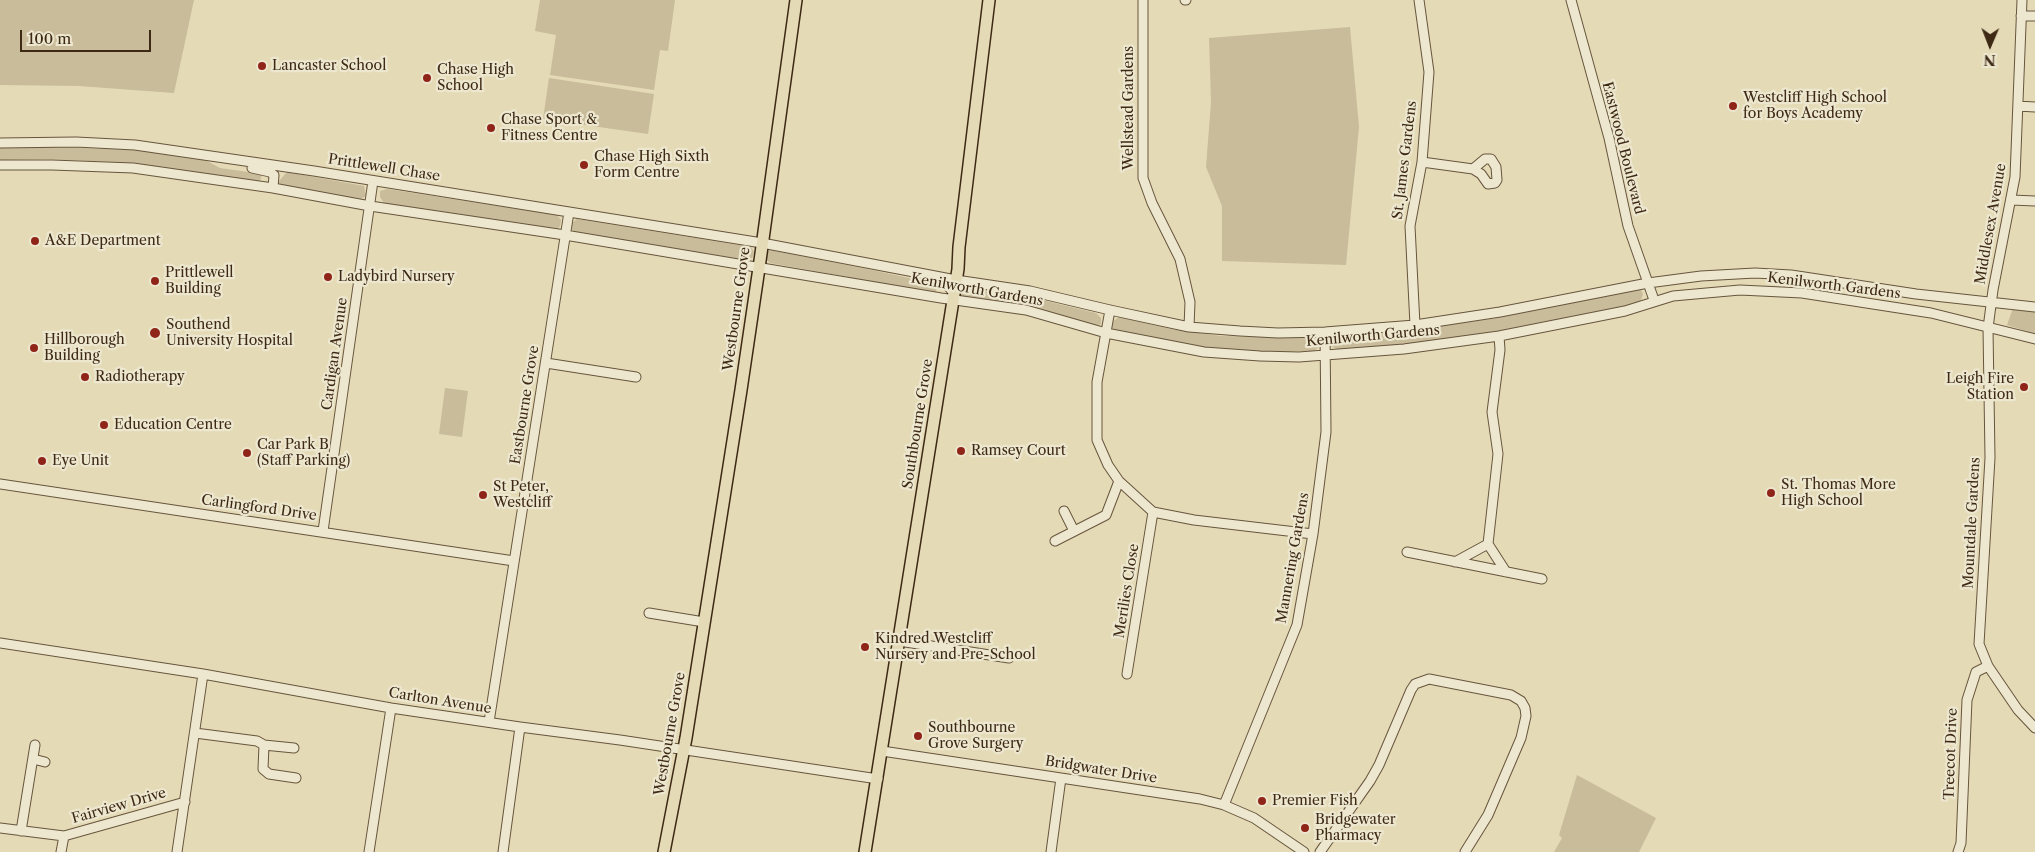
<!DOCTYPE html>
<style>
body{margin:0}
#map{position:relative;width:2035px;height:852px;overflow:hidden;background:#e4dab6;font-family:"Libre Caslon Text",serif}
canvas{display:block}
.north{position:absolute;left:1965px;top:20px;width:50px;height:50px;-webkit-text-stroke:4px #ede7d0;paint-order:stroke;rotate:181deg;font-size:14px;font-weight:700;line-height:20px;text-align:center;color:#3d2914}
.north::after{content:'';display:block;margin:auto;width:18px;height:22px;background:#3d2914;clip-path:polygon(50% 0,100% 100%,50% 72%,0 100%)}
.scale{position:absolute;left:20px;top:30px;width:131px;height:22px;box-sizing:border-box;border:2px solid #3d2914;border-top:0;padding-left:6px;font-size:15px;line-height:18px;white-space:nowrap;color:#3d2914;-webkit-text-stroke:4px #ede7d0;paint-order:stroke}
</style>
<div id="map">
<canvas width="2035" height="852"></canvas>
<div class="north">N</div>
<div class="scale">100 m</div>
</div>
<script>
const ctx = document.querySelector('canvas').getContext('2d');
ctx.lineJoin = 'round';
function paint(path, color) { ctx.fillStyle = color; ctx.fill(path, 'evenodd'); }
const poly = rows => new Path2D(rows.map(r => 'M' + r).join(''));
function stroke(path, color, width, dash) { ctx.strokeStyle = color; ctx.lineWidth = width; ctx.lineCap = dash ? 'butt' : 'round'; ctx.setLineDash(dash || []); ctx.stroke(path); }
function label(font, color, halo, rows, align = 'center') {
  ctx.font = font + ' "Libre Caslon Text",serif'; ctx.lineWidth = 4.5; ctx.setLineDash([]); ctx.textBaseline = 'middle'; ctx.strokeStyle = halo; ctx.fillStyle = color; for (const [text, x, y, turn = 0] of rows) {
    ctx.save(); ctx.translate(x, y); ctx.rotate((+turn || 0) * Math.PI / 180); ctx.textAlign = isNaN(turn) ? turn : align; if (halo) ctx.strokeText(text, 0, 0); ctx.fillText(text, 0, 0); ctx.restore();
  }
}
const green = poly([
 [0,0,194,0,174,93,79,86,0,85],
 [540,0,675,0,668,51,660,50,654,90,550,75,556,35,535,31],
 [1350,27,1359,127,1346,265,1222,261,1222,206,1206,167,1211,102,1209,38],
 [549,78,654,94,648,134,543,119],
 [0,147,51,147,139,150,205,160,220,168,262,174,260,181,112,162,44,159,0,160],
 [287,172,364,186,366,196,361,199,279,184,279,181],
 [387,189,557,215,561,220,560,226,557,230,534,227,384,203,380,197,380,191],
 [577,219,751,247,754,252,752,258,742,259,576,234,571,228,573,222],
 [770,250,867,269,937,284,936,293,770,263,764,257,765,253],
 [964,286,1021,295,1096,313,1101,318,1101,324,1096,326,1025,307,960,296,958,293],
 [1628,288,1639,288,1641,290,1643,294,1640,303,1492,332,1420,343,1339,350,1331,346,1333,338,1337,336,1421,329,1490,319,1570,303],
 [2013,308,2035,311,2035,334,2007,325],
 [1119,317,1171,329,1221,336,1314,338,1319,343,1318,348,1314,351,1272,352,1218,350,1174,344,1113,331,1111,326,1112,322],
 [445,388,468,391,462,437,439,434],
 [1577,775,1656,818,1639,852,1554,852,1562,838,1559,835]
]);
const minor = poly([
 [1143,0,1143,178,1152,203,1180,259,1190,302,1189,327],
 [1185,0,1186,0],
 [1571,0,1609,138,1628,226,1654,300],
 [2022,0,2015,177,1993,290,1988,328,1990,458,1979,644,1988,666,2018,710,2035,728],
 [2021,16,2035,16],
 [2018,106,2035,107],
 [0,143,76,142,135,145,314,171,762,243,956,280,1030,291,1110,310,1189,327,1240,331,1278,333,1325,332,1415,325,1500,312,1648,283,1701,276,1755,273,1791,275,1916,294,2035,307],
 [1422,162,1473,169,1481,174,1488,184,1495,183,1497,180,1496,167,1491,159,1485,159,1473,169],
 [0,165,52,165,133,168,273,188,370,206,565,235,941,298,1026,310,1106,333,1204,352,1260,356,1299,357,1404,349,1499,336,1625,311,1673,296,1740,290,1802,293,1931,313,2035,339],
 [252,168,270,172,274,175,273,188],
 [2012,200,2035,201],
 [933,280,947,285,953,292,953,296],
 [1110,310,1097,382,1097,440,1108,465,1119,481,1153,512,1194,520,1313,534],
 [1415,325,1410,226,1422,162,1429,72,1419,0],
 [546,363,636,377],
 [0,484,514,561],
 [1064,511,1074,531],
 [323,531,373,181],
 [1055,541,1106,515,1119,481],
 [1488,544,1506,572],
 [1407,552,1542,579],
 [1455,562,1488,544,1498,454,1492,412,1500,350,1499,336],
 [649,613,704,622],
 [899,641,1009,658],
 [0,643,203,674,391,708,520,727,620,740,878,779],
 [1127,674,1153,512],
 [489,722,569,212],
 [195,733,257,741,264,745,294,748],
 [264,745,263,769,269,774,296,778],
 [882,751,1200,799,1224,805,1254,818,1304,852],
 [33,759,45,762],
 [1224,805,1297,625,1313,534,1326,432,1325,332],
 [0,828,64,836,185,802],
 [21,831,35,745],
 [61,852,64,836],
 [177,852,203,674],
 [369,852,391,708],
 [503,852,520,727],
 [1051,852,1061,778],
 [1320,852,1370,781,1379,765,1411,690,1415,684,1429,679,1511,695,1521,701,1525,708,1526,716,1521,738,1488,815,1465,852],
 [1958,852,1961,843,1967,700,1976,672,1988,666]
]);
const major = poly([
 [664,852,686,738,741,390,759,268,796,0],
 [865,852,958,269,959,247,989,0]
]);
const markers = [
 [262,66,5,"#8f2418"],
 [427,78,5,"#8f2418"],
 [1733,106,5,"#8f2418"],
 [491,128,5,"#8f2418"],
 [584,165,5,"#8f2418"],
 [35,241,5,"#8f2418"],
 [328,277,5,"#8f2418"],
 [155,281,5,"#8f2418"],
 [155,333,6,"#8f2418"],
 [34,348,5,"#8f2418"],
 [85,377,5,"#8f2418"],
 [2024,387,5,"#8f2418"],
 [104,425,5,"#8f2418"],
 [961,451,5,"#8f2418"],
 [247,453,5,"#8f2418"],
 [42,461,5,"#8f2418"],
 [1771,493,5,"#8f2418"],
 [483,495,5,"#8f2418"],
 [865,647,5,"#8f2418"],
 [918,736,5,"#8f2418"],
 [1262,801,5,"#8f2418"],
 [1305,828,5,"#8f2418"]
];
const poiNames = [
 ["Lancaster School",272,66],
 ["Chase High",437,70],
 ["School",437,86],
 ["Westcliff High School",1743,98],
 ["for Boys Academy",1743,114],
 ["Chase Sport &",501,120],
 ["Fitness Centre",501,136],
 ["Chase High Sixth",594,157],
 ["Form Centre",594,173],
 ["A&E Department",45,241],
 ["Prittlewell",165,273],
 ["Building",165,289],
 ["Ladybird Nursery",338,277],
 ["Southend",166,325],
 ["University Hospital",166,341],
 ["Hillborough",44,340],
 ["Building",44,356],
 ["Radiotherapy",95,377],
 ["Leigh Fire",2014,379,"right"],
 ["Station",2014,395,"right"],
 ["Education Centre",114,425],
 ["Car Park B",257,445],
 ["(Staff Parking)",257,461],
 ["Ramsey Court",971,451],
 ["Eye Unit",52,461],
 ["St. Thomas More",1781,485],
 ["High School",1781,501],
 ["St Peter,",493,487],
 ["Westcliff",493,503],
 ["Kindred Westcliff",875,639],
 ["Nursery and Pre-School",875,655],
 ["Southbourne",928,728],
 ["Grove Surgery",928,744],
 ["Premier Fish",1272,801],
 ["Bridgewater",1315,820],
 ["Pharmacy",1315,836]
];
const streetNames = [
 ["Wellstead Gardens",1129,108,-90],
 ["Eastwood Boulevard",1623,148,76],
 ["St. James Gardens",1405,160,-83],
 ["Prittlewell Chase",384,168,9],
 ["Middlesex Avenue",1991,224,-80],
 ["Kenilworth Gardens",1834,286,7],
 ["Kenilworth Gardens",977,290,10],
 ["Westbourne Grove",737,309,-82],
 ["Kenilworth Gardens",1373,336,-5],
 ["Cardigan Avenue",335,354,-82],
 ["Eastbourne Grove",525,405,-81],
 ["Southbourne Grove",918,424,-81],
 ["Carlingford Drive",259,508,8],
 ["Mountdale Gardens",1972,523,-87],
 ["Mannering Gardens",1293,558,-80],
 ["Merilies Close",1127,591,-81],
 ["Carlton Avenue",440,701,9],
 ["Westbourne Grove",670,734,-80],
 ["Treecot Drive",1951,754,-88],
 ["Bridgwater Drive",1101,770,9],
 ["Fairview Drive",119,806,-16]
];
paint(green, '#c8bc9a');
stroke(minor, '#67553c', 11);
stroke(major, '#3d2914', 14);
stroke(minor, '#ede7d0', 9);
stroke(major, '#e4dab6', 11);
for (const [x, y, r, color] of markers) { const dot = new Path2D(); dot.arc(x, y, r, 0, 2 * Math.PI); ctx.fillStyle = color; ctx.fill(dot); stroke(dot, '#ede7d0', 2); }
label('14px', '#3d2914', '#ede7d0', poiNames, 'left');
label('14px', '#3d2914', '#ede7d0', streetNames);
</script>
